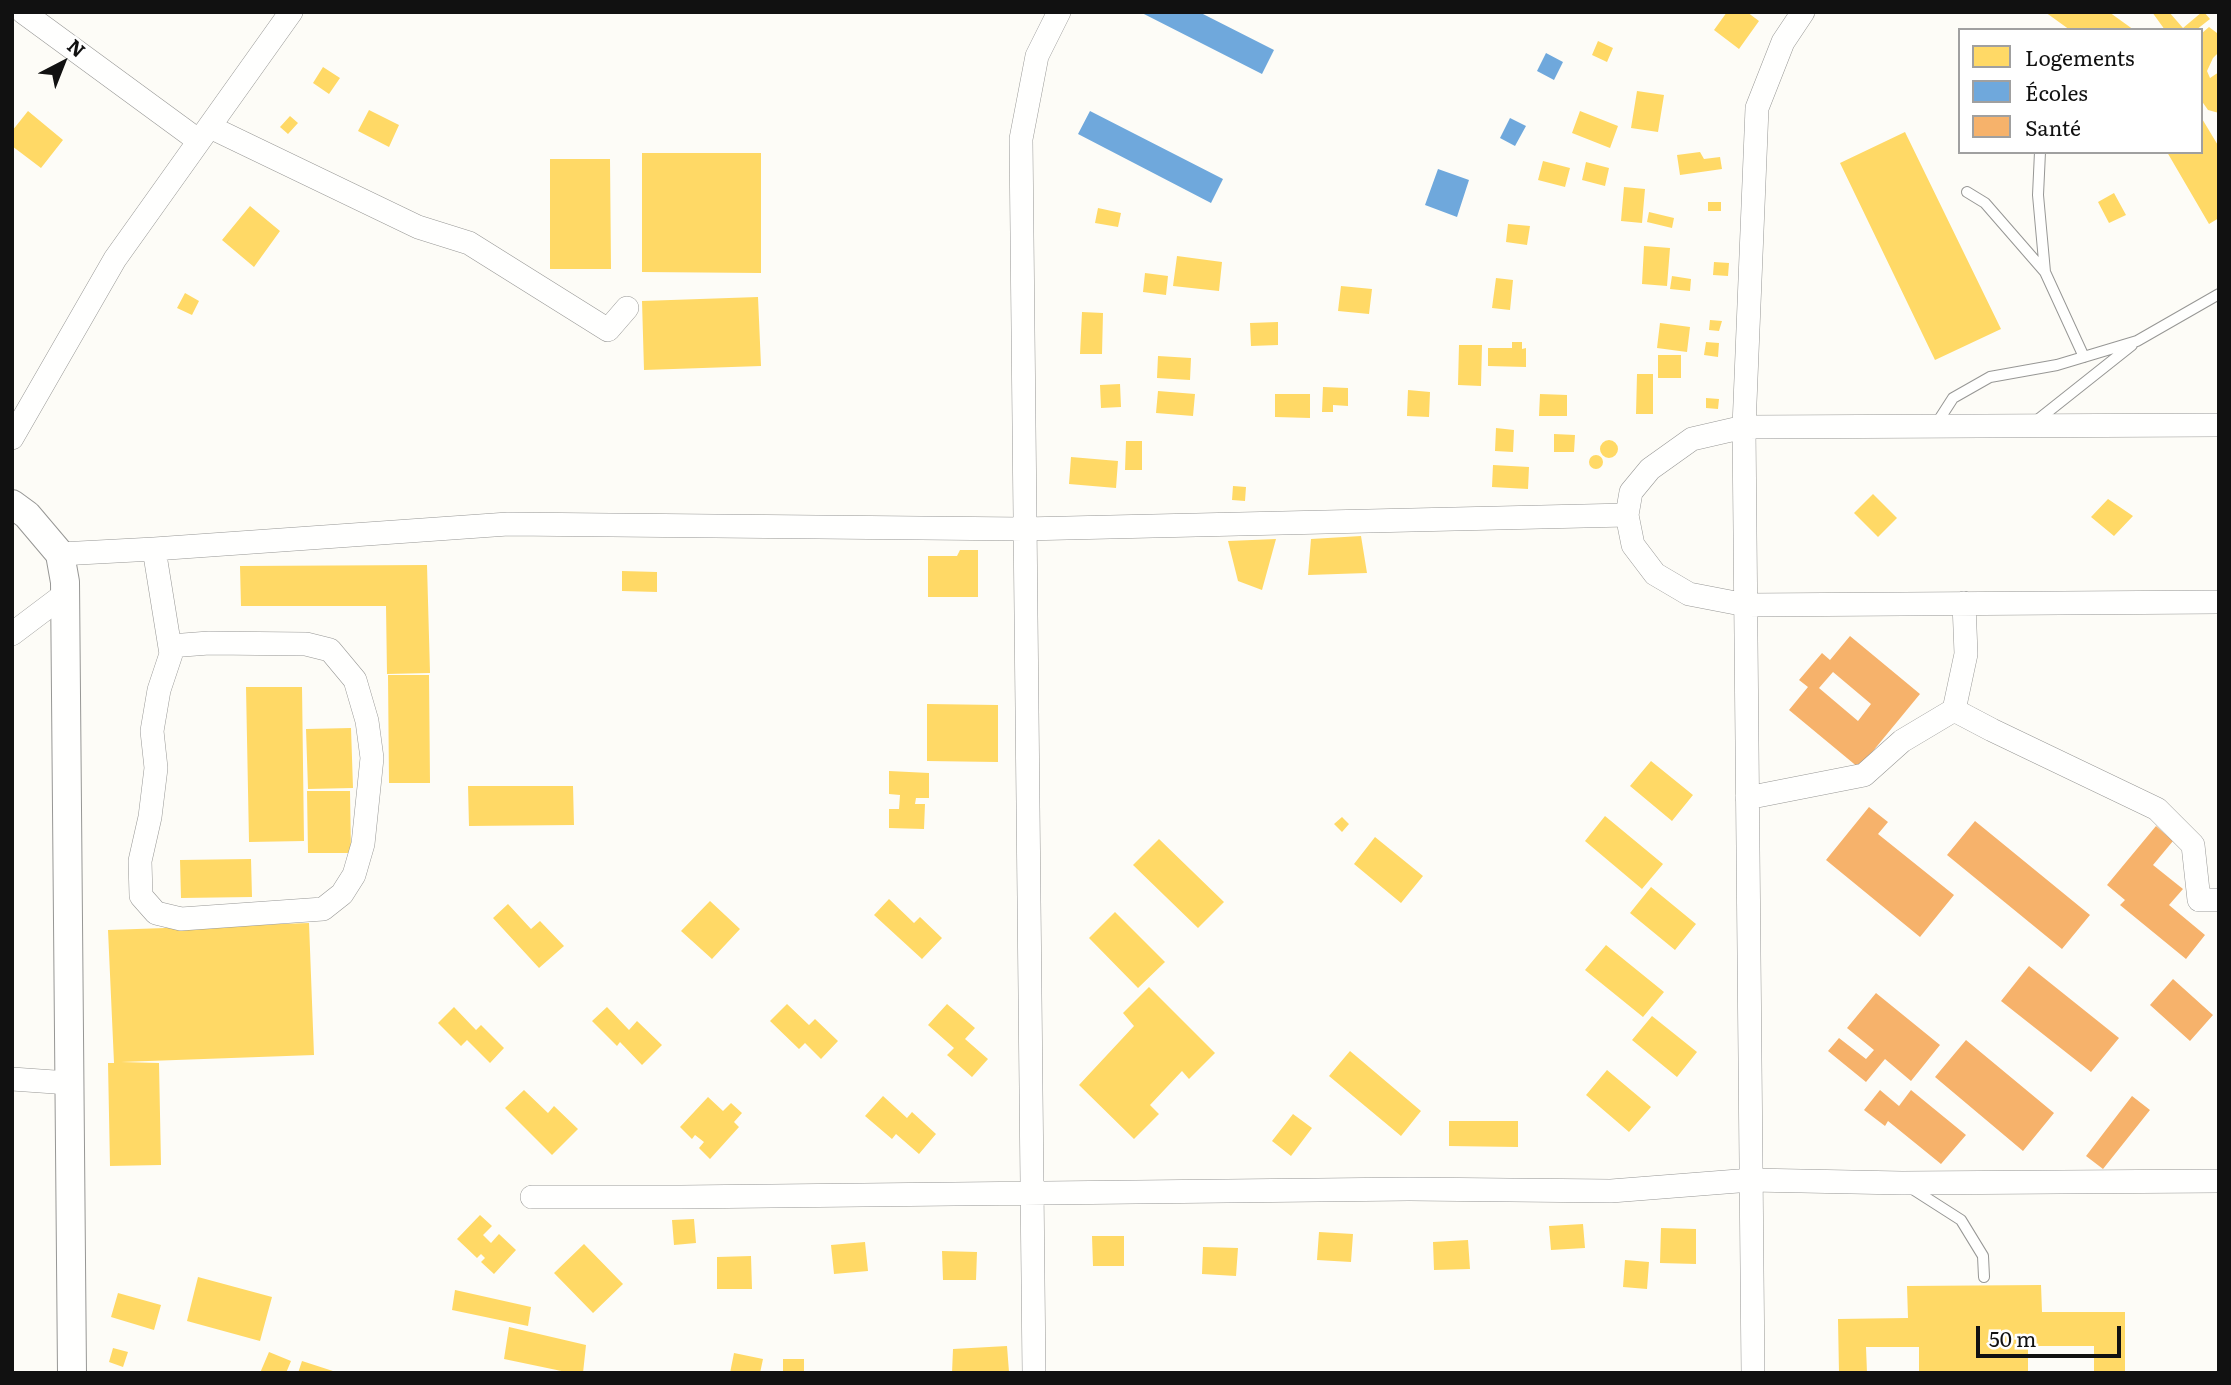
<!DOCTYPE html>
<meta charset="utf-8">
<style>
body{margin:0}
#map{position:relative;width:2231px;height:1385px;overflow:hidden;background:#fdfcf7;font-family:Literata,serif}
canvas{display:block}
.frame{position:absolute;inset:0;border:14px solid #111;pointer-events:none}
.legend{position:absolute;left:1958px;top:28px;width:245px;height:126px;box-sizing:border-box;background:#fff;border:2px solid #a0a0a0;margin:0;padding:9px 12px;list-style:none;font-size:21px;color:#111}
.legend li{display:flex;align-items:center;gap:14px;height:35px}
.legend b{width:35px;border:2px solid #a0a0a0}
.north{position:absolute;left:28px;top:28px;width:70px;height:70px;-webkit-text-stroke:5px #fff;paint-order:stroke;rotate:42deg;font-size:19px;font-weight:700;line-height:28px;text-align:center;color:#111}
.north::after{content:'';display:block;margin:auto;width:24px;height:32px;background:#111;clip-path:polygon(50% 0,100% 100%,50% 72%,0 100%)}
.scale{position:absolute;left:1976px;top:1326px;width:145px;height:32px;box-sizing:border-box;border:4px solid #111;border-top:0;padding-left:9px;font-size:21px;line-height:24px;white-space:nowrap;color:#111;-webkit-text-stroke:5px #fff;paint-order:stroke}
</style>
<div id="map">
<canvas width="2231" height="1385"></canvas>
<div class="frame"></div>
<ul class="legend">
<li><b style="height:19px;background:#ffd966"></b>Logements</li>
<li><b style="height:19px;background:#6fa8dc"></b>Écoles</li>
<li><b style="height:19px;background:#f6b26b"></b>Santé</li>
</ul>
<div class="north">N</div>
<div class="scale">50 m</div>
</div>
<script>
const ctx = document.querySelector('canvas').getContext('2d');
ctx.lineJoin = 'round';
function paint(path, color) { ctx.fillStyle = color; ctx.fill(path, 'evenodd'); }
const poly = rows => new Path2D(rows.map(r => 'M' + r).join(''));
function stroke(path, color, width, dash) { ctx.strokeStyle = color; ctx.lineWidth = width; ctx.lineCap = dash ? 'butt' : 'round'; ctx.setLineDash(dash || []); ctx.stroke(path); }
const homes = poly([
 [1727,12,1747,12,1759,21,1739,49,1714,30],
 [2045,12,2109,12,2134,30,2070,30],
 [2152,12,2169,12,2183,28,2202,12,2204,12,2210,19,2196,30,2165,30],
 [2209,27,2217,33,2219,43,2219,52,2213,58,2207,71,2210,78,2219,72,2219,113,2208,110,2201,100,2201,34],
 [1598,41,1613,48,1607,62,1592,55],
 [323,67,340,78,329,94,313,83],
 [1637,91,1664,95,1658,132,1631,128],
 [369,110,399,125,389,147,358,131],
 [28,111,63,140,41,168,12,146,12,131],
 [1580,111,1618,126,1610,148,1572,133],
 [290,116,298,123,288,134,280,127],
 [2201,117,2219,147,2219,218,2209,224,2167,152,2201,152],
 [1905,132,2001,329,1935,360,1840,163],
 [1700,152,1704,159,1720,157,1722,169,1680,175,1677,155],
 [642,153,761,153,761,273,642,272],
 [550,159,610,159,611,269,550,269],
 [1543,161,1570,168,1565,187,1538,180],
 [1586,162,1609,168,1605,186,1582,180],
 [1624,187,1645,189,1642,223,1621,221],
 [2114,193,2126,215,2109,223,2098,202],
 [1708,202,1721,202,1721,211,1708,211],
 [250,206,280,231,254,267,222,240],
 [1098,208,1121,213,1118,227,1095,223],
 [1649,212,1674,218,1672,228,1647,222],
 [1508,224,1530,226,1527,245,1506,242],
 [1644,246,1670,248,1667,286,1642,284],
 [1177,256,1222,262,1219,291,1173,286],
 [1714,262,1729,263,1728,276,1713,275],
 [1145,273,1168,276,1166,295,1143,292],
 [1672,276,1691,279,1690,291,1670,289],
 [1496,278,1513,280,1510,310,1492,308],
 [1341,286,1372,289,1369,314,1338,311],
 [185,293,199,301,192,315,177,308],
 [758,297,761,366,644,370,642,301],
 [1082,312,1103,313,1102,354,1080,354],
 [1710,320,1722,321,1719,331,1709,330],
 [1278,322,1278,345,1251,346,1250,323],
 [1660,323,1690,327,1687,352,1657,348],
 [1512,342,1522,342,1522,349,1526,348,1526,367,1488,366,1488,348,1512,348],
 [1706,342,1719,343,1718,357,1704,355],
 [1459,345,1482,345,1481,386,1458,385],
 [1658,355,1681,355,1681,378,1658,378],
 [1158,356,1191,358,1190,380,1157,378],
 [1637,374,1653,374,1653,414,1636,414],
 [1120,384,1121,407,1101,408,1100,385],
 [1323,387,1348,388,1348,406,1333,405,1333,412,1322,412],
 [1408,390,1430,392,1429,417,1407,416],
 [1158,391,1195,394,1193,416,1156,413],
 [1275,394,1310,394,1310,418,1275,417],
 [1540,394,1567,395,1567,416,1539,416],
 [1706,398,1719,399,1718,409,1706,408],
 [1496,428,1514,430,1513,452,1495,451],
 [1554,434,1575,435,1574,452,1554,452],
 '1600 449a9 9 0 1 1 18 0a9 9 0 1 1-18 0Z',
 [1126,441,1142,441,1142,470,1125,470],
 '1589 462a7 7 0 1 1 14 0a7 7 0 1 1-14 0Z',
 [1071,457,1118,461,1116,488,1069,484],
 [1493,465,1529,467,1528,489,1492,487],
 [1233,486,1246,487,1245,501,1232,500],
 [1873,494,1897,518,1878,537,1854,513],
 [2108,499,2133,516,2114,536,2091,517],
 [1361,536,1367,573,1308,575,1311,539],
 [1276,539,1262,590,1238,581,1228,541],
 [960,550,978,550,978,597,928,597,928,556,957,556],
 [427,565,430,673,387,674,386,606,241,606,240,566],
 [622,571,657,572,657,592,622,591],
 [388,675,429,675,430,783,389,783],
 [246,687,302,687,304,841,249,842],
 [927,704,998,705,998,762,927,761],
 [351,728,353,788,308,789,306,729],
 [1651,761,1693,795,1672,821,1630,786],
 [889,771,929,773,929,798,916,798,915,804,925,804,924,829,889,828,889,809,899,809,900,795,889,794],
 [468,786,573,786,574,825,469,826],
 [307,791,350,791,351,853,308,853],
 [1605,816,1663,864,1642,889,1585,841],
 [1342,817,1349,824,1342,832,1334,824],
 [1375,837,1423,876,1401,903,1354,864],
 [1159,839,1224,902,1198,928,1133,865],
 [251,859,252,897,181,898,180,860],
 [1651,887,1696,924,1675,950,1630,913],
 [889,899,914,923,920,917,942,938,922,959,874,915],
 [710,901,740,929,712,959,681,931],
 [508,904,531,929,540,921,564,946,539,968,493,918],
 [1115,912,1165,962,1138,988,1089,938],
 [309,923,314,1055,121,1062,159,1063,161,1165,110,1166,108,1063,114,1063,108,930],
 [1606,945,1664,992,1643,1017,1585,970],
 [1149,987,1215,1053,1189,1079,1182,1071,1150,1105,1159,1114,1134,1139,1079,1085,1134,1026,1123,1013],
 [787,1004,809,1025,815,1019,838,1041,821,1059,805,1043,799,1049,770,1021],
 [947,1004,975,1028,965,1039,988,1059,972,1077,947,1055,954,1048,928,1025],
 [454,1007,476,1030,481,1025,504,1048,490,1063,467,1040,461,1046,438,1023],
 [607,1007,629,1030,637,1021,662,1045,642,1065,620,1042,617,1046,592,1021],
 [1652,1016,1697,1052,1677,1077,1632,1040],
 [1350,1051,1421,1111,1401,1136,1329,1076],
 [1607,1070,1651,1107,1629,1132,1586,1095],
 [524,1090,548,1113,554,1106,578,1129,552,1155,505,1108],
 [883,1096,907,1118,912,1112,936,1134,919,1154,896,1134,892,1139,865,1116],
 [708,1097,723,1111,731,1103,742,1113,734,1122,739,1127,710,1159,699,1148,704,1142,695,1135,692,1139,680,1127],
 [1293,1114,1312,1128,1291,1156,1272,1141],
 [1449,1121,1518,1121,1518,1147,1449,1146],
 [480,1215,492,1226,483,1235,491,1243,499,1234,516,1250,494,1274,481,1262,485,1258,481,1254,477,1258,457,1239],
 [694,1219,696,1243,674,1245,672,1220],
 [1583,1224,1585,1248,1551,1250,1549,1226],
 [1661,1228,1696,1229,1696,1264,1660,1263],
 [1319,1232,1353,1234,1351,1262,1317,1260],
 [1092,1236,1124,1236,1124,1266,1093,1266],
 [1468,1240,1470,1269,1434,1270,1433,1242],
 [865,1242,868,1271,834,1274,831,1245],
 [584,1244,623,1284,593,1313,554,1273],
 [1203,1247,1238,1248,1236,1276,1202,1274],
 [942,1251,977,1252,976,1280,943,1280],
 [751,1256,752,1289,717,1289,717,1257],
 [1625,1260,1649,1262,1647,1289,1623,1287],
 [198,1277,272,1297,260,1341,187,1321],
 [2041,1285,2042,1312,2125,1312,2125,1373,2094,1373,2094,1346,2028,1346,2028,1373,1919,1373,1919,1347,1866,1347,1867,1373,1839,1373,1838,1319,1908,1318,1907,1286],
 [455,1290,531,1307,528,1326,452,1310],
 [118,1293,161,1305,154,1330,111,1317],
 [509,1327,586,1345,583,1373,571,1373,504,1359],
 [1007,1346,1009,1372,952,1373,953,1349],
 [113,1348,128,1352,123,1367,109,1362],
 [269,1352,291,1361,286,1373,260,1373],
 [734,1353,763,1359,760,1373,730,1373],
 [783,1359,804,1359,804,1373,783,1373],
 [302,1361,336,1372,336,1373,298,1373]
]);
const schools = poly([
 [1140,12,1199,12,1274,50,1262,74],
 [1546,53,1563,62,1554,80,1537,71],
 [1090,111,1223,179,1211,203,1078,134],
 [1510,118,1526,126,1515,146,1500,138],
 [1438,169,1469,180,1457,217,1425,205]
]);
const health = poly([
 [1850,636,1920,694,1859,768,1789,710,1808,687,1799,680,1822,653,1830,660],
 [1833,672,1871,704,1858,721,1819,688],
 [1869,807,1888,822,1878,834,1954,895,1920,937,1826,860],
 [1975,821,2090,915,2062,949,1947,855],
 [2156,826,2173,841,2153,865,2183,889,2169,905,2205,935,2186,959,2120,905,2125,900,2107,885],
 [2029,966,2119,1038,2091,1072,2001,1001],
 [2173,979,2213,1015,2190,1041,2150,1005],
 [1876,993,1940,1045,1911,1081,1885,1059,1866,1082,1828,1051,1839,1038,1866,1059,1874,1050,1847,1028],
 [1966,1040,2054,1113,2023,1151,1935,1077],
 [1880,1090,1899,1106,1911,1090,1966,1135,1941,1164,1888,1121,1885,1126,1864,1110],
 [2132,1096,2150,1110,2103,1169,2086,1156]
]);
const service = poly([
 [2040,152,2038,195,2045,272,2084,357],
 [1967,192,1985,203,2045,272],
 [2035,422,2132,345],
 [1935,426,1953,398,1990,377,2057,365,2137,341,2219,294],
 [1911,1188,1961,1220,1983,1256,1984,1277]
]);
const minor = poly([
 [23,12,199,141],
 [210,127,418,227,469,243,608,330,627,308],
 [2219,425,1744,427,1692,439,1650,469,1631,492,1627,515,1633,545,1655,574,1689,594,1746,605,2219,602],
 [12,438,115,259,291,12],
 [154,549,171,654,159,690,152,731,156,768,150,817,140,861,141,896,156,913,181,919,323,909,342,894,354,875,363,844,372,758,367,721,355,680,330,650,306,644,209,643,170,646],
 [60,554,154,549,508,524,1024,529,1627,515],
 [1964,603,1966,654,1954,710,1992,730,2157,809,2193,845,2199,900,2219,900],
 [12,634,65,594],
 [1747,798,1864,775,1902,741,1954,710],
 [12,1079,69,1083],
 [532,1197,681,1197,1409,1189,1611,1191,1751,1180,1902,1183,2219,1181],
 [1034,1373,1021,139,1037,56,1059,12],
 [1753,1373,1744,427,1757,108,1783,42,1803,12]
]);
const tertiary = poly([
 [12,504,27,515,60,554,65,582,72,1373]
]);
paint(homes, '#ffd966');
paint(schools, '#6fa8dc');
paint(health, '#f6b26b');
stroke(service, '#979795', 12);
stroke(minor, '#979795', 24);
stroke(tertiary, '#979795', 30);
stroke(service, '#fffffe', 10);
stroke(minor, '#fffffe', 23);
stroke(tertiary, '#fffffe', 28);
</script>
